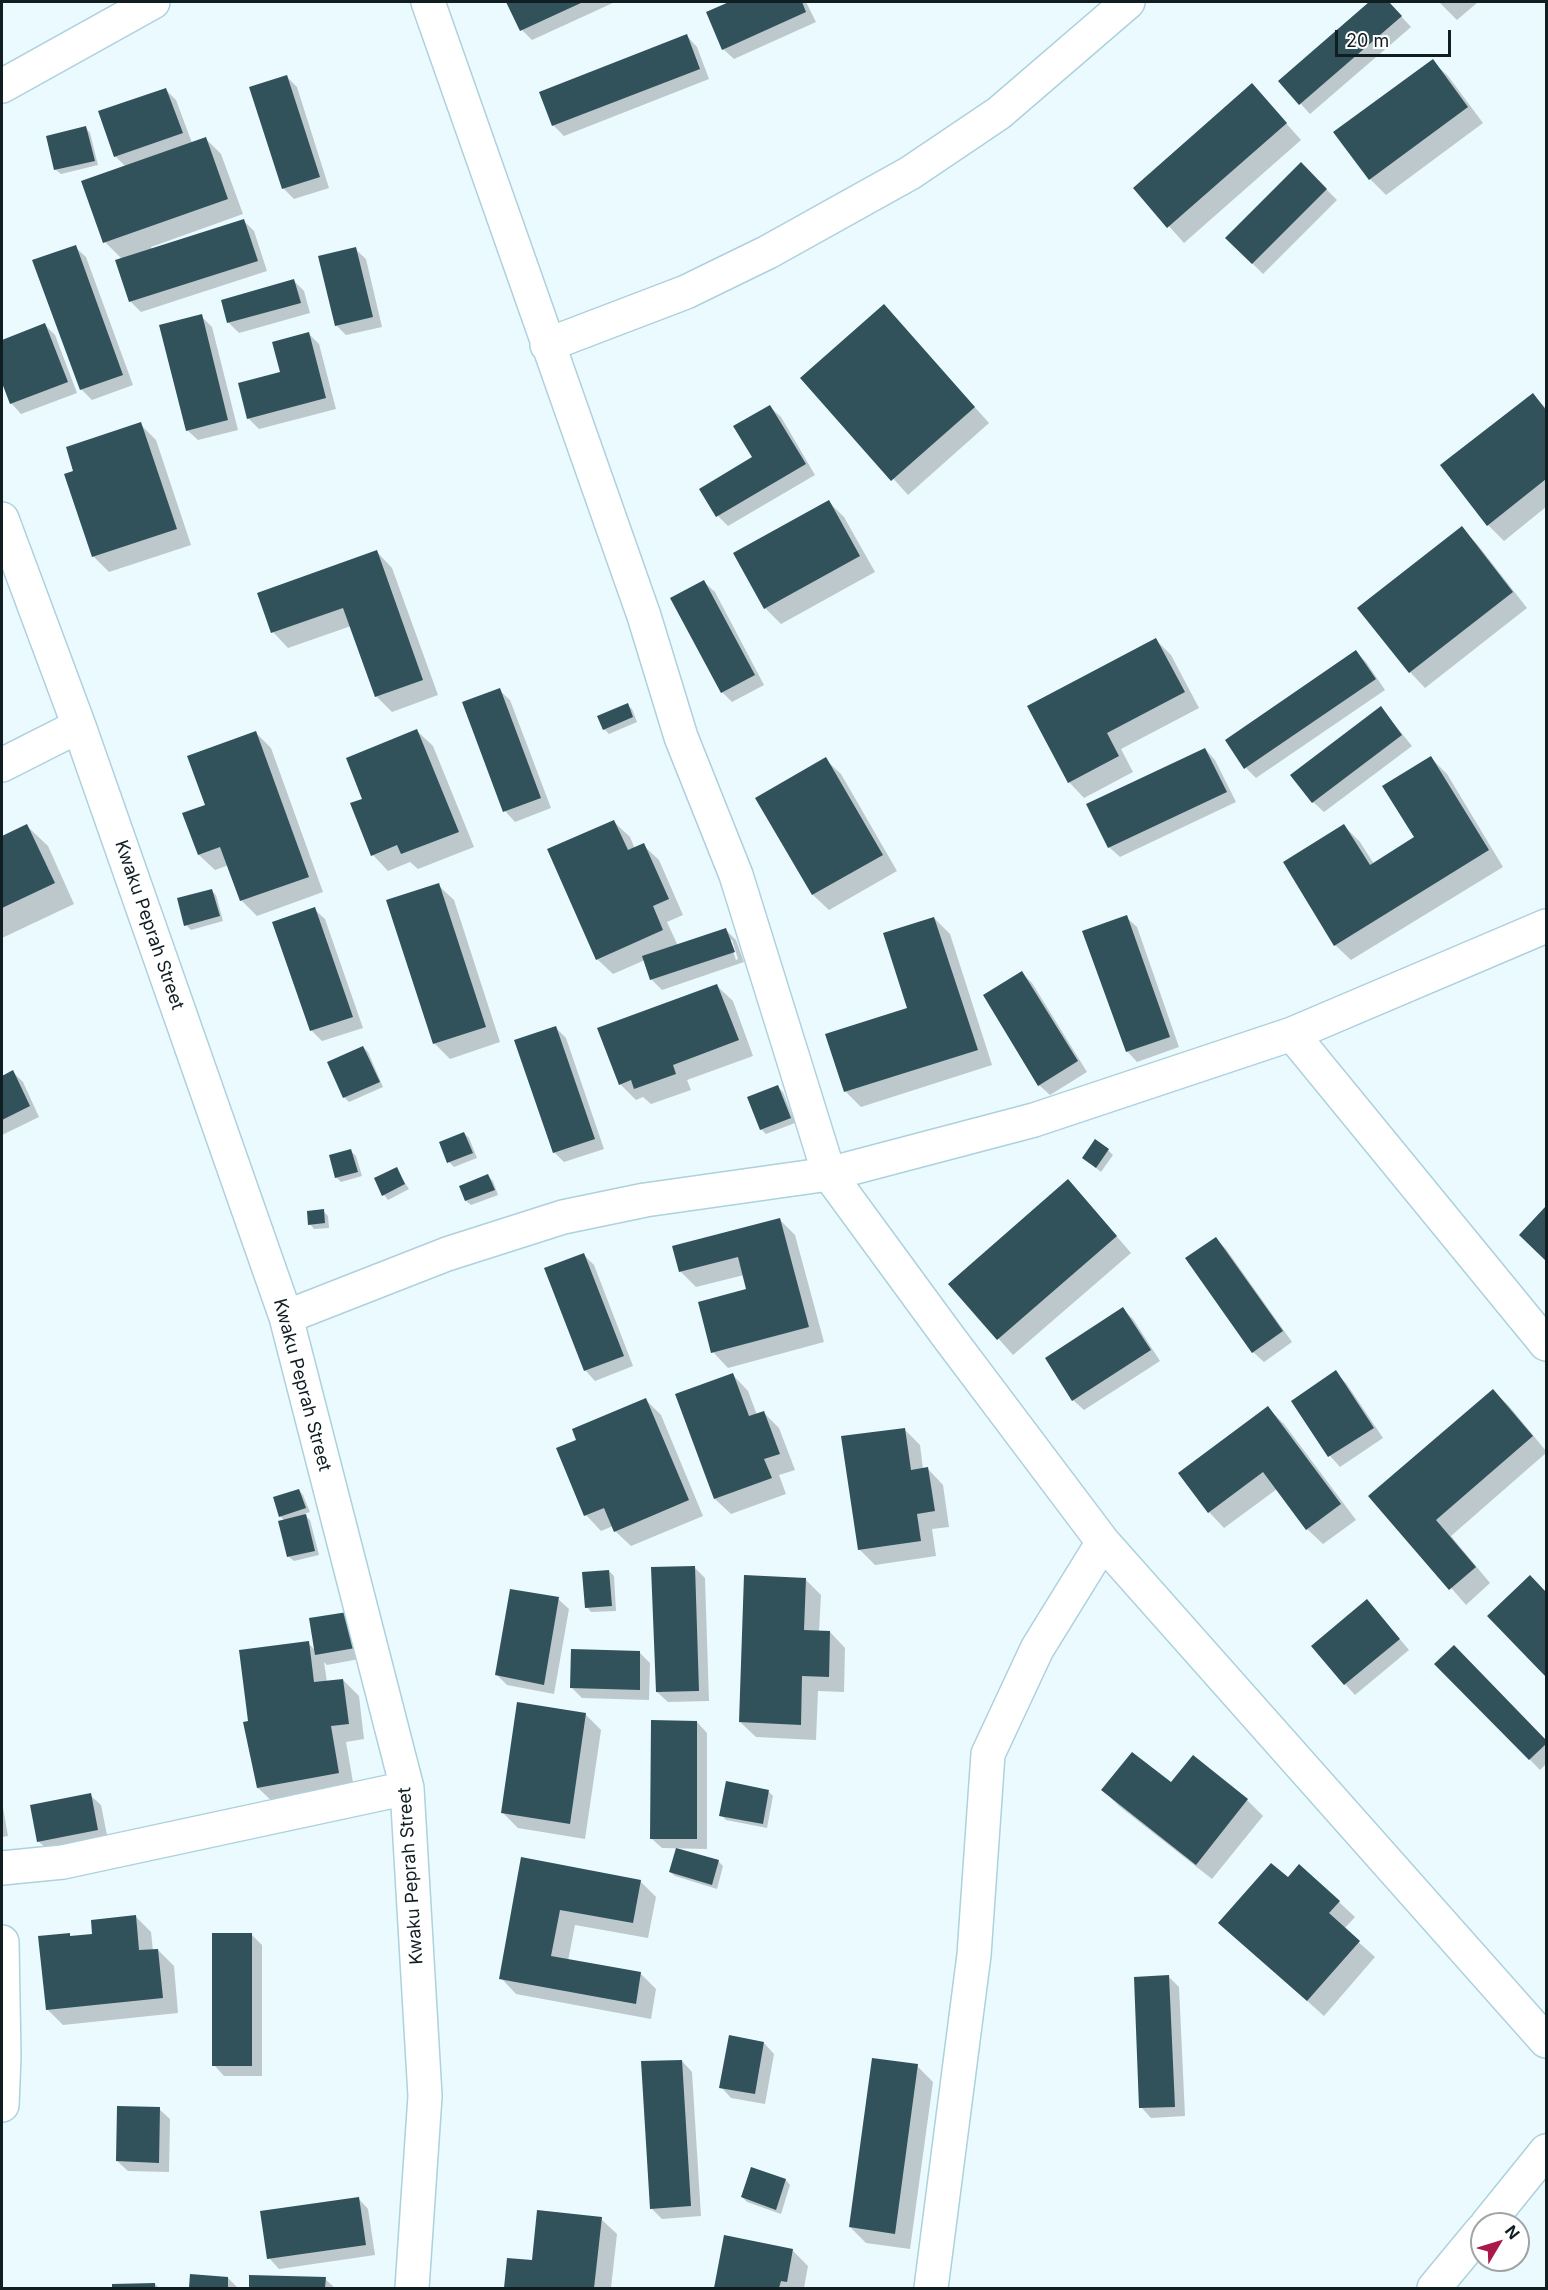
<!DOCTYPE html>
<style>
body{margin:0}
#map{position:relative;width:1548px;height:2290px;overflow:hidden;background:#ebfaff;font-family:Inter,sans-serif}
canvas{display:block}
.frame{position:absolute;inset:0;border:3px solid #101e22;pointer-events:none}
.north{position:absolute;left:1470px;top:2212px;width:60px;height:60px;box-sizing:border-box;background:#fff;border:2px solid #9fa5a7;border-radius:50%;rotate:52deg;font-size:16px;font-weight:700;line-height:24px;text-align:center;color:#101e22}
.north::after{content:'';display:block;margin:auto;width:21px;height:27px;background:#ab184a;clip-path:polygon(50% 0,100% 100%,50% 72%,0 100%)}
.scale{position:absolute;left:1335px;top:30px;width:116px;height:27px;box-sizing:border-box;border:3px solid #101e22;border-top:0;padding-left:8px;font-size:18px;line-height:21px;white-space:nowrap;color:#101e22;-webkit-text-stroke:4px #fff;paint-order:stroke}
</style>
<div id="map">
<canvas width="1548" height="2290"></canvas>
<div class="frame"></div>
<div class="north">N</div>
<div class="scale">20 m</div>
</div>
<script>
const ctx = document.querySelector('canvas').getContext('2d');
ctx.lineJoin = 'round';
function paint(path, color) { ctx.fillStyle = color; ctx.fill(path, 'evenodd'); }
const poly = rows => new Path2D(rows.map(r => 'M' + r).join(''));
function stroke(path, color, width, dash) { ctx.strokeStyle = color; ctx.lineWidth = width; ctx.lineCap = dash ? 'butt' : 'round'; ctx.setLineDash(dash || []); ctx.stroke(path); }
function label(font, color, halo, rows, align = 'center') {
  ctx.font = font + ' Inter,sans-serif'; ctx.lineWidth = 6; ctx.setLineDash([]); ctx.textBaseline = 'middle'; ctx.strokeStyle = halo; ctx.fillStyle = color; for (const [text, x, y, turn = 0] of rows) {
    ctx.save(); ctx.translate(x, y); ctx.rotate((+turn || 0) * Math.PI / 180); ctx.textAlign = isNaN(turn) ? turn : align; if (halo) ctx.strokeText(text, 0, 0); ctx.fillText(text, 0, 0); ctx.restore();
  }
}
const shadow = poly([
 [508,2,615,2,532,40,522,30],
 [732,2,806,2,816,22,734,59,723,49,707,13],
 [1371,2,1388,2,1411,27,1310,114,1280,81],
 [1439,2,1478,2,1457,20],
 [687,36,697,47,709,79,564,136,553,125],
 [1432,61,1448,76,1483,123,1386,195,1370,179],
 [287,77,297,87,329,188,294,199,283,188],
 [1252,85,1301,140,1184,243,1135,188],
 [165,89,176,100,192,143,205,138,221,154,243,214,151,247,152,250,243,220,254,231,267,271,141,312,130,301,122,259,105,242,126,167,115,156],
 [86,128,90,133,98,165,61,174,56,170],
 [1301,164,1337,200,1263,274,1227,238],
 [75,247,86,257,133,385,92,400,81,389],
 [355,249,366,259,382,327,346,335,336,325],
 [294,281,304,291,310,313,239,333,229,323,223,301],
 [884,306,989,423,908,495,803,378],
 [201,316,212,327,238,430,198,440,187,430],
 [45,325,55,335,77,393,21,414,11,403,2,379,2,341],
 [309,334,319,344,336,409,259,429,248,418],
 [1533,395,1546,408,1546,507,1504,541,1488,525],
 [770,407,781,417,815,475,728,526,718,516,754,458],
 [140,424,156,440,191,545,109,572,93,556,75,472],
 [829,502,844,517,875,572,781,624,765,608,735,554],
 [1461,528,1477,544,1527,608,1425,688,1410,672],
 [377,552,392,568,438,695,392,712,376,696,351,626,288,648,273,632],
 [704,582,715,592,764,685,732,702,722,692],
 [1156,640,1171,655,1199,708,1121,749,1133,772,1084,798,1069,782],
 [1356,652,1366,662,1385,690,1256,778,1246,768],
 [499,690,510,700,551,808,515,822,505,811],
 [627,705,632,709,637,722,609,734,604,729],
 [1381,708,1412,746,1324,812,1313,802],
 [417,731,433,746,474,847,418,869,410,862,388,871,373,855,364,799],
 [256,733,271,748,323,892,257,916,241,900,229,865,215,870,199,855,207,806],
 [1205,749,1215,760,1236,802,1120,857,1109,847],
 [1431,758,1447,774,1503,867,1351,960,1335,945,1344,826,1360,842,1374,864,1416,838],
 [825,759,841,774,897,871,829,910,813,895,757,798],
 [614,822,630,837,635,849,643,845,659,860,683,915,667,922,678,946,726,930,736,940,744,962,662,990,651,979,645,960,613,974,597,959],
 [729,940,732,940,738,959,736,960],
 [27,826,48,846,74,904,2,938,2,838],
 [438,885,454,900,500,1042,450,1059,434,1043],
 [211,890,216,895,223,921,191,930,186,925],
 [314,909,325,919,363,1028,322,1041,312,1031,274,923],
 [1126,917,1137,927,1179,1047,1137,1062,1127,1051],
 [934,918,950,934,992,1065,861,1107,846,1092,827,1035,909,1009],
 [1022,973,1032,983,1087,1072,1050,1095,1039,1085],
 [717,986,733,1001,753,1056,687,1080,691,1090,651,1104,643,1097,636,1100,620,1084],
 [556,1028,566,1038,604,1149,564,1162,554,1152],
 [363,1047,368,1052,383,1087,349,1102,344,1097,329,1063],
 [13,1072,23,1082,39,1117,2,1135,2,1077],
 [778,1087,783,1092,795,1123,766,1134,761,1129],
 [464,1133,469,1138,477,1158,454,1167,449,1162],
 [1108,1150,1113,1155,1101,1172,1084,1158],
 [351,1151,356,1156,362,1176,341,1182,336,1177],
 [396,1169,409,1189,388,1200,384,1195],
 [488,1176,493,1181,498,1195,471,1205,466,1201],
 [1083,1197,1131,1253,1013,1355,950,1284],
 [1546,1208,1546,1259,1521,1235],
 [323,1211,328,1216,329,1228,314,1229,310,1224],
 [779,1219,795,1235,824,1342,728,1368,713,1352,748,1290,744,1275,696,1287,680,1271],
 [1216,1239,1226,1249,1292,1342,1264,1362,1253,1352],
 [584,1255,594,1265,633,1366,595,1381,585,1370],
 [1123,1309,1133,1319,1160,1361,1084,1410,1073,1400],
 [1335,1372,1346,1383,1383,1438,1340,1467,1330,1456,1293,1401],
 [733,1375,748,1391,757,1415,764,1413,779,1428,795,1470,779,1475,786,1494,731,1514,715,1499,677,1395],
 [1493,1391,1509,1406,1546,1451,1546,1453,1451,1536,1490,1583,1466,1605,1371,1496],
 [646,1400,661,1415,703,1516,631,1546,615,1531,613,1526,601,1531,586,1515,578,1441],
 [1268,1408,1284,1424,1356,1520,1323,1544,1307,1529,1277,1489,1224,1528,1209,1512],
 [904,1429,920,1445,923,1469,928,1469,943,1485,949,1527,932,1529,936,1556,875,1565,859,1549],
 [299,1490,303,1495,310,1512,304,1514,310,1520,319,1555,294,1561,289,1557,285,1521,280,1516],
 [694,1567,705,1578,709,1701,668,1702,657,1692],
 [609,1571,614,1576,616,1611,591,1612,587,1607],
 [1530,1577,1546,1593,1546,1675,1489,1616],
 [805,1579,821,1595,819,1632,830,1632,845,1648,844,1692,818,1691,816,1740,756,1737,740,1722],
 [558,1599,569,1609,554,1694,507,1685,497,1675],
 [1377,1612,1409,1650,1355,1695,1345,1684],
 [311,1620,370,1657,327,1665,324,1662,327,1682,343,1680,359,1696,364,1739,346,1742,354,1788,274,1803,258,1788,250,1722,308,1643,316,1651],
 [1454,1647,1546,1742,1546,1764,1540,1770,1437,1664],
 [640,1653,650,1663,649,1700,582,1698,572,1688],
 [585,1714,601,1730,585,1839,518,1828,503,1813],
 [697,1722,707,1733,707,1849,662,1848,651,1838],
 [1193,1757,1247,1800,1263,1816,1212,1879,1119,1806,1103,1790,1171,1784],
 [769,1792,773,1796,767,1828,726,1820,721,1815],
 [90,1795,101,1805,108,1840,49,1851,38,1841],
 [2,1802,8,1836,2,1837],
 [522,1859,640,1881,656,1897,648,1938,575,1925,568,1961,641,1974,656,1989,651,2019,516,1994,501,1978],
 [718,1861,723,1866,717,1889,675,1876,670,1872],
 [1339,1902,1355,1917,1344,1929,1375,1957,1324,2016,1220,1923],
 [135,1916,151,1932,153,1951,158,1950,174,1966,178,2013,63,2025,47,2009,69,1934,72,1937,94,1935],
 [252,1935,262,1945,262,2076,224,2076,214,2065],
 [1169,1977,1179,1987,1185,2116,1151,2118,1141,2107],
 [764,2043,774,2054,765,2104,731,2098,721,2087],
 [682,2061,692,2072,701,2216,662,2219,651,2208],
 [917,2066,933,2082,910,2249,866,2243,850,2227],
 [159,2109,170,2119,169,2172,128,2171,117,2161],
 [786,2180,790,2185,781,2214,747,2202,742,2197],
 [358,2198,368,2209,375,2255,279,2269,269,2258],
 [601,2219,617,2234,611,2288,505,2288,508,2259,533,2262],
 [725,2237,792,2250,808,2266,804,2288,715,2288],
 [191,2275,228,2278,238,2288,190,2288],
 [250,2277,325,2279,335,2288,250,2288],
 [155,2284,159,2288,114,2288,114,2285]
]);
const building = poly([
 [506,2,583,2,520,31],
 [729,2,802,2,806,12,722,50,706,12],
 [1369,2,1389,2,1402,16,1299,105,1278,81],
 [687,34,700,69,552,126,539,92],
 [1433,59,1468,107,1369,180,1333,132],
 [287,75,320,177,282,189,249,87],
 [1252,83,1287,123,1167,228,1133,188],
 [166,88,183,133,114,157,98,111],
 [86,126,95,161,54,170,46,136],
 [206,137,228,199,103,243,81,181],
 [1301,162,1327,189,1252,264,1225,238],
 [244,219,258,261,129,302,115,260],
 [76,245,123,375,80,390,32,260],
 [356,247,373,317,335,326,318,256],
 [294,279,301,303,227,323,221,300],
 [884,304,975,407,891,481,800,378],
 [202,314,228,420,186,431,159,325],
 [45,323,68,382,10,404,2,383,2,340],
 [309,332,326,398,247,419,238,383,280,372,272,342],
 [1533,393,1546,410,1546,479,1487,526,1440,465],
 [770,405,806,464,716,517,699,489,752,457,733,426],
 [141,422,177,529,92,557,64,474,73,471,66,447],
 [829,500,860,556,764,609,733,553],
 [1462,526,1513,592,1409,673,1357,608],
 [377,550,423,680,375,697,343,608,271,633,257,593],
 [704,580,755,675,721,693,670,598],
 [1156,638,1185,692,1107,733,1119,756,1068,783,1027,706],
 [1356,650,1376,679,1244,769,1225,740],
 [500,688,541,798,503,812,462,702],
 [628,703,633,717,603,730,597,716],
 [1381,706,1402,735,1312,803,1290,775],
 [417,729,459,832,401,854,397,845,371,856,350,803,362,799,346,758],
 [256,731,309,877,240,901,220,847,198,855,182,813,205,805,187,756],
 [1205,748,1227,792,1108,848,1086,804],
 [1431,756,1489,850,1334,946,1283,862,1344,824,1370,865,1414,837,1382,786],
 [826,757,883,855,812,895,755,798],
 [614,820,628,850,644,843,669,899,653,906,663,930,596,960,547,849],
 [27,824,55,883,2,908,2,836],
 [439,883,486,1027,433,1044,386,900],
 [212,889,220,916,184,926,177,898],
 [315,907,353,1017,310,1031,272,922],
 [1127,915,1170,1037,1126,1052,1082,931],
 [934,917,978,1050,844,1092,825,1034,907,1008,883,933],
 [726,928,735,952,650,980,642,956],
 [1022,971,1078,1061,1038,1086,983,995],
 [717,984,739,1040,673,1065,676,1074,634,1089,631,1080,619,1085,597,1028],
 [556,1026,595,1139,553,1153,514,1040],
 [363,1046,380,1082,343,1098,327,1062],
 [13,1070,30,1106,2,1120,2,1076],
 [778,1085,791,1118,760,1130,747,1097],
 [464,1132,473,1153,447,1163,439,1142],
 [1095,1139,1109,1149,1096,1168,1082,1158],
 [351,1149,358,1172,335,1178,329,1155],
 [397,1167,405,1184,382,1196,374,1178],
 [488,1174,495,1190,465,1201,459,1186],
 [1068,1179,1117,1236,997,1340,948,1284],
 [1546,1206,1546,1261,1519,1235],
 [324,1209,325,1223,308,1225,307,1211],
 [780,1218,809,1327,711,1353,698,1302,746,1289,738,1257,679,1272,672,1246],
 [1216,1237,1283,1331,1252,1353,1185,1258],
 [584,1253,624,1356,584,1371,544,1268],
 [1123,1307,1151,1350,1072,1401,1045,1358],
 [1336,1370,1374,1428,1328,1457,1291,1401],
 [733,1373,749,1416,764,1411,780,1454,764,1459,772,1478,714,1499,675,1394],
 [1493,1389,1533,1436,1436,1520,1476,1567,1449,1590,1368,1496],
 [646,1398,689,1500,614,1532,604,1508,584,1516,556,1448,576,1440,572,1429],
 [1268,1406,1341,1504,1306,1530,1263,1472,1208,1513,1178,1473],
 [905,1428,911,1470,928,1467,935,1511,917,1514,921,1541,858,1550,841,1436],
 [299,1489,306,1508,279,1517,273,1497],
 [306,1514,315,1551,287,1557,278,1521],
 [695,1566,699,1691,656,1692,651,1567],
 [609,1570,612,1606,585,1608,582,1572],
 [744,1575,806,1578,804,1630,830,1631,829,1677,802,1676,801,1725,739,1722],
 [1530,1575,1546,1592,1546,1677,1487,1616],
 [510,1589,559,1597,544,1685,495,1675],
 [1367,1599,1400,1639,1344,1685,1311,1646],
 [354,1611,361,1647,315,1655,309,1618],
 [309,1641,314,1682,343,1679,349,1724,331,1726,339,1773,257,1788,243,1722,248,1721,239,1650],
 [1454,1645,1546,1740,1546,1744,1529,1760,1434,1664],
 [571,1649,640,1651,640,1690,570,1688],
 [517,1702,586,1713,570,1824,501,1813],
 [651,1720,697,1721,697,1839,650,1839],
 [1132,1752,1171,1782,1193,1755,1248,1799,1196,1865,1101,1790],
 [726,1781,769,1790,763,1824,719,1816],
 [91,1793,98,1830,37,1842,30,1805],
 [676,1848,719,1860,712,1885,669,1872],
 [521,1857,641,1880,633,1923,560,1910,551,1956,641,1972,636,2004,499,1979],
 [1271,1863,1288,1877,1299,1864,1340,1901,1329,1913,1360,1941,1307,2001,1218,1923],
 [136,1915,139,1950,158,1949,163,1998,46,2010,38,1936,70,1933,70,1936,92,1934,91,1920],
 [212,1933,252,1933,252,2066,212,2066],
 [1169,1975,1175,2107,1139,2108,1134,1977],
 [729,2035,764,2042,755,2094,719,2088],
 [872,2058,918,2064,895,2234,849,2227],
 [682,2060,691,2206,650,2209,641,2061],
 [117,2106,160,2107,159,2163,116,2161],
 [751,2167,786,2179,776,2210,741,2197],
 [359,2197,366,2245,267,2259,260,2211],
 [537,2210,602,2217,594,2288,504,2288,507,2258,532,2260],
 [724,2235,793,2249,787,2282,781,2281,779,2288,714,2288],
 [190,2274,228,2277,228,2288,189,2288],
 [249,2275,326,2277,325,2288,249,2288],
 [155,2283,155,2288,112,2288,112,2284]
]);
const street = poly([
 [428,2,644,616,681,737,736,875,829,1174,947,1335,1103,1542,1546,2041],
 [2,86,153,2],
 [547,345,686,292,768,252,910,173,999,113,1128,2],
 [2,519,79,726,286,1317,407,1788,425,2096,412,2288],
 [2,765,79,726],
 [1292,1034,1546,1344],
 [286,1317,447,1254,563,1217,645,1200,829,1174,1034,1120,1292,1034,1546,926],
 [2,1868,63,1862,407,1788],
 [2,1942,4,2057,2,2105],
 [1487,2224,1546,2151],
 [931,2288,974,1955,988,1754,1037,1649,1103,1542],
 [1434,2288,1482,2230]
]);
const streetNames = [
 ["Kwaku Peprah Street",149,925,71],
 ["Kwaku Peprah Street",302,1385,75],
 ["Kwaku Peprah Street",411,1876,-94]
];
paint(shadow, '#0003');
paint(building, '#31525b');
stroke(street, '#add1dd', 36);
stroke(street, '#fff', 33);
label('18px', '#101e22', '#fff', streetNames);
</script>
